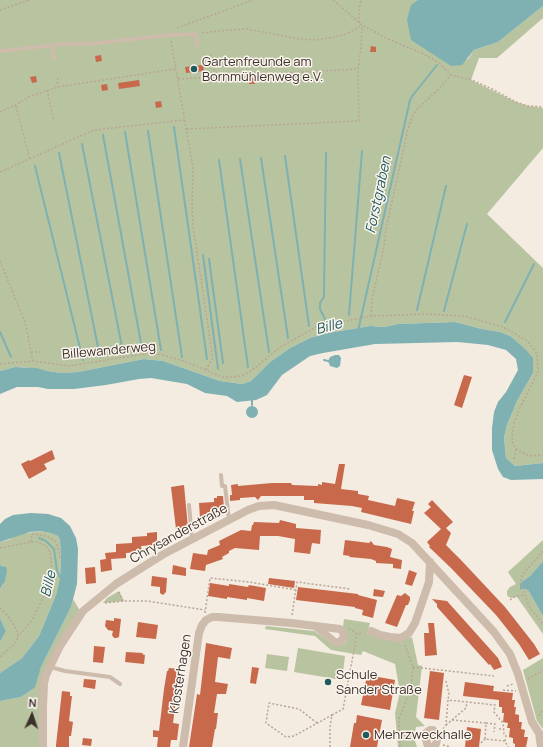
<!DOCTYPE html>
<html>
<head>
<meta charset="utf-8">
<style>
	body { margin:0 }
	#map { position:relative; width:543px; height:747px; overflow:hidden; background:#f4ebe1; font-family:Manrope,sans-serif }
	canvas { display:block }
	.north { position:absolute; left:12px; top:695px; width:40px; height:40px; -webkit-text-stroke:3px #fbf5ee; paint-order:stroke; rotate:3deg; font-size:11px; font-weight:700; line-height:16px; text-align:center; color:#3b302b }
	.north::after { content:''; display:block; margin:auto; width:14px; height:18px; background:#3b302b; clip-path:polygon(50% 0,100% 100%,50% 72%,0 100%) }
</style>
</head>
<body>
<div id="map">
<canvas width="543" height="747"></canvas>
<div class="north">N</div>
</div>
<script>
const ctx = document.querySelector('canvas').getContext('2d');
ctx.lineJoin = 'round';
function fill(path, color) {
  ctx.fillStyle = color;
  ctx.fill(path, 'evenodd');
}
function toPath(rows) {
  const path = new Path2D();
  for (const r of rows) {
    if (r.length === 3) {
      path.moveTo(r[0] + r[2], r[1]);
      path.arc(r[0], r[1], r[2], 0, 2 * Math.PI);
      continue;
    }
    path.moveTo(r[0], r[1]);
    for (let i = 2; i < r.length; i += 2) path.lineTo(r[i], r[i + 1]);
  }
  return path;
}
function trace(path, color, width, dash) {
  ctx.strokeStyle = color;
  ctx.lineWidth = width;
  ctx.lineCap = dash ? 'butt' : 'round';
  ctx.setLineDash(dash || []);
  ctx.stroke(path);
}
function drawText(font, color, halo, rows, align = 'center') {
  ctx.font = font + ' Manrope,sans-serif';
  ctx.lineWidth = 3;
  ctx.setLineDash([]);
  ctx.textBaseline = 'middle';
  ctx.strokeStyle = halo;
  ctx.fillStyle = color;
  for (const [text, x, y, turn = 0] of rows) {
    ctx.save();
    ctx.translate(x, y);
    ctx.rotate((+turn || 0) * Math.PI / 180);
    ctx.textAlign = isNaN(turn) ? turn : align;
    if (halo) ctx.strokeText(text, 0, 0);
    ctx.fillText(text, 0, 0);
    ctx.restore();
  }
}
const green = toPath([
	[0,0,418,0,417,1,441,59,452,66,468,59,474,50,498,42,543,6,543,18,497,58,479,58,471,80,516,102,528,106,543,108,543,148,487,214,543,268,543,463,515,466,506,458,504,438,507,425,517,401,533,373,510,336,500,332,482,329,455,322,398,324,385,327,370,326,328,333,310,338,290,348,270,362,251,381,242,384,220,381,163,361,144,359,78,372,61,373,23,367,15,367,0,371],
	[41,531,50,533,58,536,60,540,61,559,60,578,56,595,39,636,22,658,0,673,0,642,6,631,0,618,0,589,3,585,4,566,0,565,0,542,8,540,20,534],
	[543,540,543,561,530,576,520,583,520,590,523,589,528,590,543,616,543,634,517,597,510,598,507,595,507,591,510,587,516,584,508,572],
	[119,591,124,601,103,603,107,598],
	[73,599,82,614,46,675,43,747,0,747,0,701,21,697,33,689,41,667,71,607],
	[344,619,370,623,367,633,379,638,400,641,412,637,418,665,422,666,416,717,425,726,416,727,414,738,417,747,398,747,395,713,400,692,395,664,363,651,361,655,331,650,315,636,265,629,266,626,314,631,332,644,342,645,346,642,347,638,343,627],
	[298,648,345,656,342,680,294,672],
	[267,654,289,657,287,671,265,668],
	[543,658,543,729,537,721,523,670]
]);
const water = toPath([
	[418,0,543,0,543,6,498,42,474,50,462,65,451,66,411,40,407,20,411,5],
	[455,322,482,329,500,332,510,336,525,349,533,358,533,373,517,401,507,425,504,438,506,458,515,466,543,463,543,479,511,480,503,477,498,469,492,450,492,428,494,412,498,402,506,392,518,370,516,359,506,350,488,345,458,342,375,344,323,353,310,356,282,375,267,395,256,400,237,402,227,396,205,393,187,384,151,378,139,379,106,385,74,389,48,389,38,387,17,387,0,394,0,371,15,367,36,368,48,371,61,373,78,372,144,359,163,361,220,381,242,384,251,381,270,362,290,348,310,338,328,333,370,326,385,327,398,324],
	[335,355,339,355,341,358,340,366,337,368,330,366,328,361,330,357],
	[252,412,6],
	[31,513,48,514,61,518,70,526,76,538,78,549,77,584,71,607,41,667,35,687,33,689,21,697,0,701,0,673,22,658,39,636,56,595,60,578,61,559,60,540,58,536,50,533,41,531,30,532,0,542,0,524,5,519,13,515],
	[543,561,543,616,528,590,523,589,520,590,520,583,530,576],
	[0,565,6,567,7,570,5,581,0,589],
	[0,618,6,631,0,642]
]);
const stream = toPath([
	[174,127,207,359],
	[148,131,182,357],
	[125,132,161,350],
	[103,135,142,349],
	[82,144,123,352],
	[59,153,100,357],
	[326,153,324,292,324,297,320,303,320,309,326,321],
	[285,156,309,326],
	[261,158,288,338],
	[240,159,269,352],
	[219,160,248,367],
	[35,166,83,360],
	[203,255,218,369],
	[209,259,223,363],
	[417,310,446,186],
	[444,311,467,224],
	[349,315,362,151],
	[505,322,534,264],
	[358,331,410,100,413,95,437,65],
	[0,332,11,357],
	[324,360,328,361],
	[252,400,252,405],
	[39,538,46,541,54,549,57,571,61,579]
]);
const building = toPath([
	[371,46,376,47,376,52,370,52],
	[101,55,102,61,96,62,95,56],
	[203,65,204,71,186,73,185,67],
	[36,76,37,82,32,83,30,77],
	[249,78,254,78,255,84,249,84],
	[139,80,140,86,119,89,118,83],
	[107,84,108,90,102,91,101,85],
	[161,101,162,107,156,108,155,102],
	[464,375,472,377,462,408,454,405],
	[52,450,55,459,44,464,47,469,29,479,21,464,29,460,30,461],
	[339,464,345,464,341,489,358,491,358,494,369,496,368,500,395,506,397,498,415,502,412,511,414,511,411,524,361,512,362,508,352,506,314,503,314,500,304,500,304,496,261,496,258,500,255,497,240,498,240,500,230,501,230,495,232,495,231,485,238,484,238,486,272,483,291,483,292,485,318,486,318,484,322,485,322,482,335,484],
	[184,485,188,528,176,529,171,487],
	[217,496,223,496,224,508,210,509,210,518,200,518,199,503,214,502,214,498,217,498],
	[432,500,453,522,446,528,451,533,446,545,460,559,505,607,534,644,540,654,529,660,519,644,496,615,451,568,429,547,430,546,427,542,441,529,424,513,431,507,428,504],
	[280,520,296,524,296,528,321,530,320,544,312,543,310,554,294,552,295,539,278,536,260,536,259,550,235,548,229,551,229,553,222,557,223,559,206,565,205,571,190,569,193,553,207,555,208,550,220,545,219,541,241,530,251,531,252,525,253,525,254,522,279,523],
	[157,532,157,543,154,543,154,545,141,546,142,552,126,553,126,558,111,559,112,570,101,572,100,560,106,559,105,553,116,552,116,544,132,543,132,537,147,536,147,533],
	[345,540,369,543,371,541,374,545,387,547,392,549,390,557,402,560,401,569,393,568,393,564,376,563,376,561,371,559,349,557,350,556,343,555],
	[173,565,186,568,186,576,172,574],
	[95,567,96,583,86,584,85,568],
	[409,570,417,573,412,586,405,584],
	[152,576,167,578,166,592,163,595,160,593,160,587,151,586],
	[269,578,295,581,294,588,268,584],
	[210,583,229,586,229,584,248,587,249,585,266,588,264,601,247,598,247,600,227,597,227,599,208,596],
	[298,587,358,594,358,595,377,600,373,618,362,615,363,610,355,608,355,607,296,600],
	[374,589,385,591,383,597,373,596],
	[405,593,410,597,410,600,408,605,406,605,397,627,385,623,397,595,401,596],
	[432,599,447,601,498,658,502,667,494,670,490,664,489,665,437,607,437,604],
	[114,618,121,619,119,637,116,638,114,638,112,635,113,631,108,630,105,626,106,620,114,621],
	[138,622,158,625,156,639,136,637],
	[428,623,434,623,437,655,425,656,424,633,429,633],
	[206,643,232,648,230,659,218,657,215,682,228,684,226,694,217,694,214,713,218,713,216,729,215,729,212,747,189,747,197,694,200,695],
	[94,646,105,647,103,663,93,662],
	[126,652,143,653,142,654,145,655,144,664,125,662],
	[252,667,259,668,256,684,250,683],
	[169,668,180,669,173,723,179,724,177,740,171,740,170,747,157,747,158,737,153,737,153,730,159,731,164,689,167,671,168,671],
	[430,671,444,673,439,720,424,718],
	[367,675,395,680,390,710,361,705],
	[84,679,96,680,95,689,83,687],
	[465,682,494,686,493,691,513,693,512,700,515,700,514,707,516,707,515,714,519,715,519,722,522,722,521,729,525,730,524,737,528,737,526,747,515,747,515,744,513,743,513,738,509,737,510,728,507,728,508,723,503,722,504,713,502,713,502,707,499,707,499,700,463,696],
	[62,691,70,692,70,696,72,696,69,721,73,722,71,736,69,736,69,747,56,747,56,745],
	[357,715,382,720,377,747,350,747,354,723,356,723],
	[467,727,481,729,479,747,465,747],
	[83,738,92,739,91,746,82,745]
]);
const path = toPath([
	[333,0,362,25,386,38,424,54,439,63,451,75,472,80,492,89,516,102,528,106,543,107],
	[0,10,29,0],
	[359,23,359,9,361,0],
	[177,28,253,0],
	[202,33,228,30,247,29,300,39,316,40,334,37,347,34,362,25],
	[171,41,193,168,192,207,193,226,212,353,212,359,206,370],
	[210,54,213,58,215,76],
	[58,78,57,81,58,87],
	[178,79,357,69],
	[47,90,54,122],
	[16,106,30,160],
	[0,112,16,105,28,97,58,87,175,69],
	[187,129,359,121,358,69,361,47,362,25],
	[0,172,94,130,184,120],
	[0,261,25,322,33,361],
	[371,316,372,299,384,247,386,229,408,129,413,115,417,109,437,91,451,75],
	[31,352,40,352],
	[0,364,33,361,69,366,150,353,163,355,187,362,222,377,231,377,241,376,251,371,279,348,316,327,371,316,427,314,464,316,503,327,526,340,533,348,537,354,538,372,519,410,514,423,512,436,513,445,519,451,530,456,543,455],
	[514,459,516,449],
	[31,542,32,534,46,536,54,540,58,547,60,558],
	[0,548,31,542,37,542,46,546,50,552,52,570,49,586,32,620,18,637],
	[543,551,523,574,521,579,525,595,530,608,543,624],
	[119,592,123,601],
	[510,600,516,596,525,595],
	[105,603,123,601,147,601,205,610],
	[0,608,8,616,17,630,18,637,16,642,0,657],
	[205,613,210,578,249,582,296,590],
	[292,615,297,582,350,589],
	[349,628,357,634,363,633],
	[413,667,494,676],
	[528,679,543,670],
	[446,681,449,694,448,700],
	[507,686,513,684],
	[503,690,516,691],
	[539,716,543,709],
	[452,720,486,723,485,739,505,741],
	[317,723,299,709,269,703,266,723,286,737,294,736,332,715],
	[486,723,495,724,494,732],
	[446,725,466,708,467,702],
	[443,729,446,725,448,700,495,705,494,712,503,723,504,734,506,735,505,741,508,747],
	[499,729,504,729],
	[481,743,485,739],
	[443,745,451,747],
	[330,747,330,727,332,715,343,709,357,634],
	[400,747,399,719,411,688,413,667,405,645]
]);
const lane = toPath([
	[52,46,54,58],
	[0,51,65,44,88,44,170,35,196,34,197,45],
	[221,475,222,486,225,486,229,520],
	[189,505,192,538],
	[50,667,65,671,110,677,120,684]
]);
const street = toPath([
	[371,631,380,635,390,637,401,638,409,633,415,623,429,582,430,562],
	[539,733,541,747],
	[43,747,43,708,44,683,46,675,60,646,83,611,116,584,162,555,248,510,259,506,274,505,368,525,398,534,412,543,494,632,510,654,518,674,532,722,539,733,543,736],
	[183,747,199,633,202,625,206,620,212,617,218,617,291,623,340,629,343,632,344,637,341,641,336,643,315,626],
	[428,747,425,735,426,733,430,730,433,730,438,735,436,744,433,747]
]);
const markers = [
	[194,69,4,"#1f5a5e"],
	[328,682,4,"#1f5a5e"],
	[366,735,4,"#1f5a5e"]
];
const poiNames = [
	["Gartenfreunde am",202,62],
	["Bornmühlenweg e.V.",202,77],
	["Schule",336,675],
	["Sander Straße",336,690],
	["Mehrzweckhalle",374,735]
];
const streetNames = [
	["Billewanderweg",109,351,-5],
	["Chrysanderstraße",179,534,-29],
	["Klosterhagen",181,674,-81]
];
const waterNames = [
	["Forstgraben",379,195,-78],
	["Bille",329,327,-15],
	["Bille",49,584,-77]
];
fill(green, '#b8c4a0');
fill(water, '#7fb0b2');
trace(stream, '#7fb0b2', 2);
fill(building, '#c8694b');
trace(path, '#b9a596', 1.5, [2, 2]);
trace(lane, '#cdbbac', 4);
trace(street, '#cdbbac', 8);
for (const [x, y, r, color] of markers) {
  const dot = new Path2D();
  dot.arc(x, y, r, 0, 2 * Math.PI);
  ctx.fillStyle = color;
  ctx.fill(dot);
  trace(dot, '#fbf5ee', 1.5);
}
drawText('13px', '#3b302b', '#fbf5ee', poiNames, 'left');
drawText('13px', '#3b302b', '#fbf5ee', streetNames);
drawText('italic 14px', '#1f5a5e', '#fbf5ee', waterNames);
</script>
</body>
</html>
